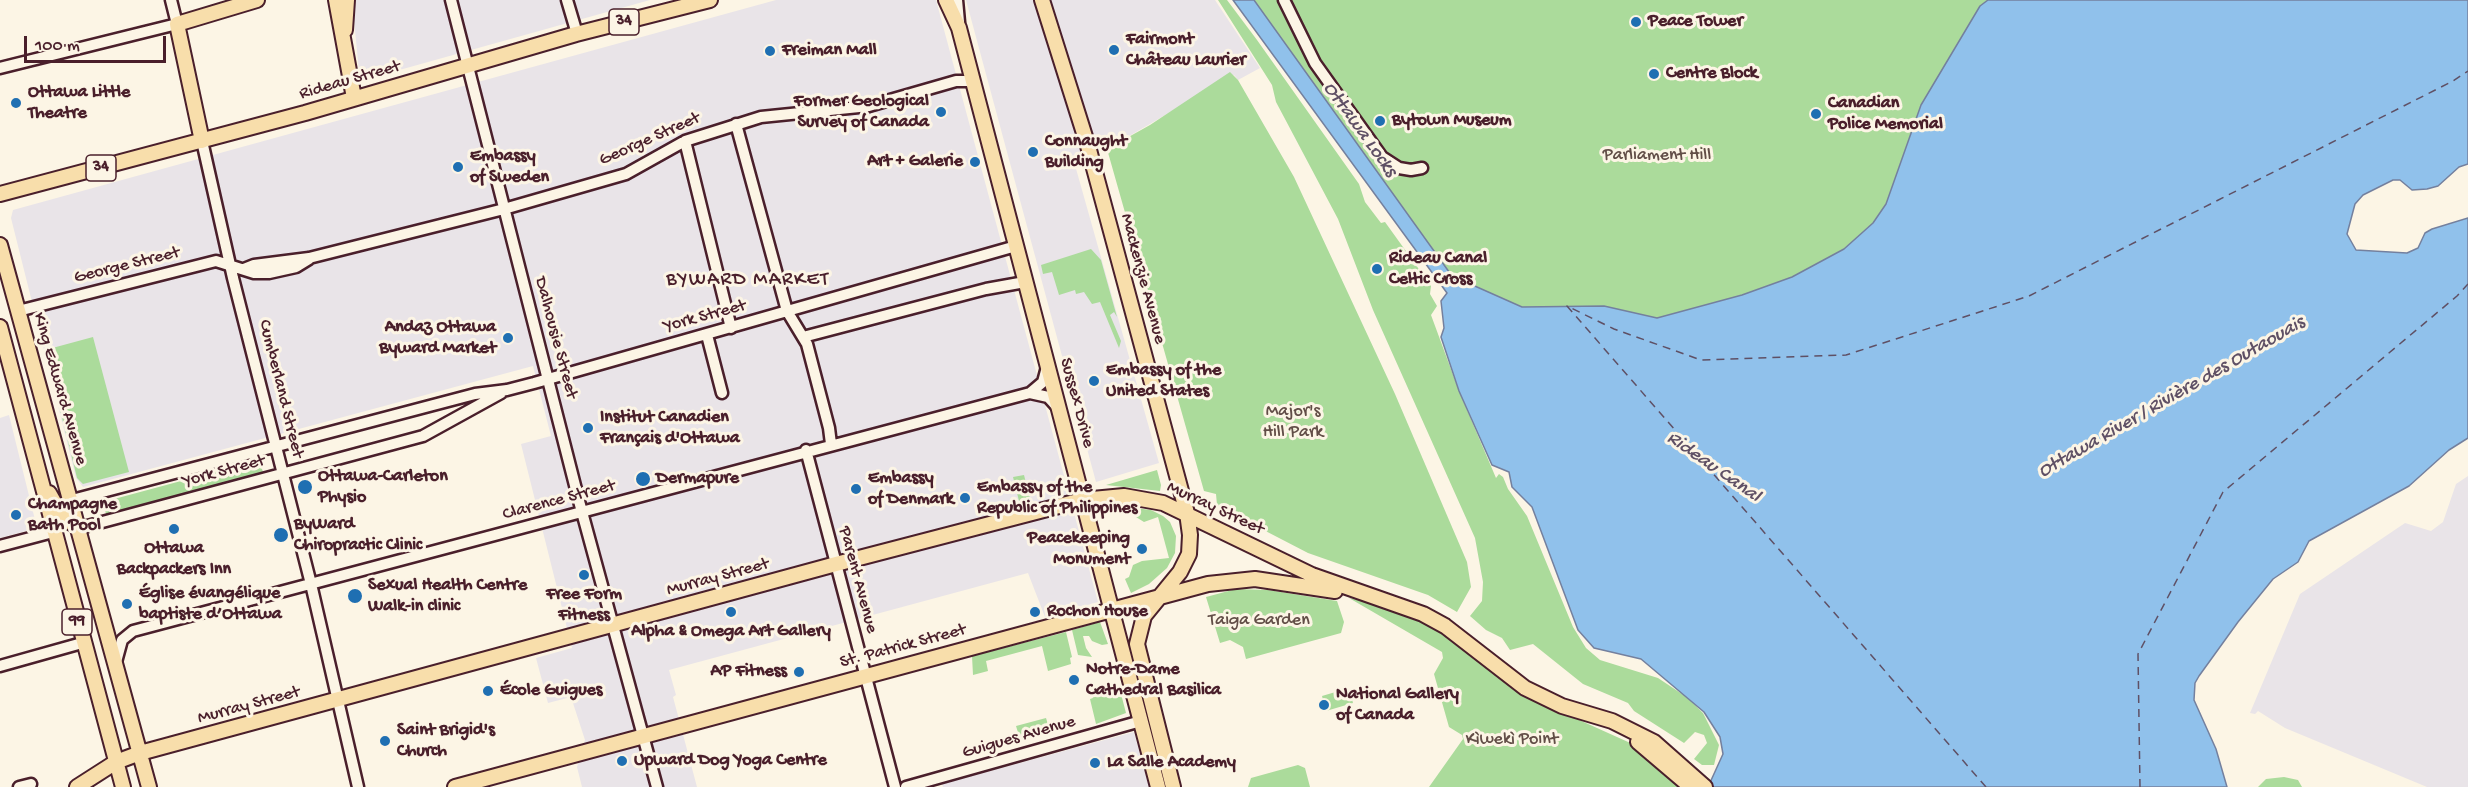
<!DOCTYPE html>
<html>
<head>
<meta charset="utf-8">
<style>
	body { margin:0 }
	#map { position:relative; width:2468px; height:787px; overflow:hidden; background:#fcf5e5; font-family:"Gochi Hand",sans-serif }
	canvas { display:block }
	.scale { position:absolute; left:24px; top:36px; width:142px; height:27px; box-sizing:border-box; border:3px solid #4a1f2b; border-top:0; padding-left:8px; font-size:18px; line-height:21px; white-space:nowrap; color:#4a1f2b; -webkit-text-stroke:4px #fcf5e5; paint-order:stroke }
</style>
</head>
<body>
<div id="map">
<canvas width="2468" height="787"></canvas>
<div class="scale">100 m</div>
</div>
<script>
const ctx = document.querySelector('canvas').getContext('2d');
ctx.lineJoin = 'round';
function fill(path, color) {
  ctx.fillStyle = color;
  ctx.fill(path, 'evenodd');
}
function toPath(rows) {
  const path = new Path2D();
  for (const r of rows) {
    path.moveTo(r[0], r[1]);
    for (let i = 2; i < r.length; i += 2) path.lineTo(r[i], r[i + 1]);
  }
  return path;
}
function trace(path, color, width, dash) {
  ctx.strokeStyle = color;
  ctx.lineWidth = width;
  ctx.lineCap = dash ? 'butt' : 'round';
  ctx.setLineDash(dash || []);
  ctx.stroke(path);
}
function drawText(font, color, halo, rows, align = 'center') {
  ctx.font = font + ' "Gochi Hand",sans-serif';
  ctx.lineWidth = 6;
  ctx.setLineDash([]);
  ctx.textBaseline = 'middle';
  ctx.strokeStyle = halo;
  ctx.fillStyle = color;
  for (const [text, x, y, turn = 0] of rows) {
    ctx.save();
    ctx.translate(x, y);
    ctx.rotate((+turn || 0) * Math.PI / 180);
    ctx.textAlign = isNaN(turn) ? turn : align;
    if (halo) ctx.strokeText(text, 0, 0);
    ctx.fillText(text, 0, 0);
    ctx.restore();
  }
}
const built = toPath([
	[352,0,650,0,360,81],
	[776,0,936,0,1098,602,1045,617,1028,573,669,670,676,695,673,697,697,787,582,787,577,767,585,740,571,697,548,703,536,658,572,648,521,444,551,436,533,366,83,487,76,478,11,218,13,210],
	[966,0,1215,0,1260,68,1238,80,1234,75,1107,149,1073,158,1159,463,1096,482],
	[9,415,37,528,0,538,0,418],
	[2468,476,2468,787,2427,787,2285,728,2258,711,2255,714,2250,713,2300,594,2405,523,2431,531,2443,522,2456,484],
	[1134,732,1149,787,943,787,942,784]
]);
const green = toPath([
	[1218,0,1227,0,1257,40,1359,184,1365,202,1381,223,1385,222,1431,286,1430,294,1437,306,1431,315,1459,391,1496,478,1499,474,1503,477,1508,489,1527,516,1573,627,1586,648,1600,660,1658,678,1688,698,1703,713,1719,745,1714,765,1702,765,1694,759,1707,743,1704,735,1695,732,1684,743,1634,711,1628,703,1583,684,1533,644,1510,650,1502,638,1486,630,1470,616,1482,601,1483,582,1475,538,1373,310,1338,219,1276,102,1272,85],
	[1253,0,1988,0,1980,6,1921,105,1886,204,1873,223,1844,249,1792,277,1742,295,1657,318,1604,306,1522,307,1468,283,1462,285,1457,283],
	[1230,72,1238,80,1294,177,1395,394,1467,562,1471,587,1457,612,1428,595,1308,553,1225,510,1217,505,1216,494,1204,491,1107,149,1150,125],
	[1091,249,1101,260,1117,317,1114,312,1110,315,1121,341,1119,348,1100,302,1092,304,1084,292,1076,294,1075,290,1059,295,1052,272,1043,274,1041,265],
	[93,337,129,472,83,484,77,478,45,350],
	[259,460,263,472,106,514,103,502],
	[1157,470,1161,485,1160,491,1106,485],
	[1024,475,1030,499,1019,501,1013,477],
	[1118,506,1151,510,1163,516,1170,522,1176,536,1175,553,1167,568,1149,584,1131,593,1125,579,1129,577,1133,565,1142,561,1169,558,1158,517,1144,522],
	[1236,589,1268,590,1337,601,1344,622,1341,633,1246,659,1243,647,1230,640,1220,643,1206,597],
	[1349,598,1388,606,1421,619,1444,633,1512,687,1537,701,1637,746,1687,787,1429,787,1463,739,1462,735,1449,727,1434,674,1443,658,1442,652],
	[1100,622,1108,644,1102,645,1092,641,1089,636,1083,636,1086,648,1092,657,1078,655,1072,630],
	[1066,632,1072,657,1070,658,1071,664,1048,671,1042,646,986,661,988,671,973,675,972,656],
	[1113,687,1120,690,1126,713,1096,724,1090,699,1093,698,1091,692],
	[1349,688,1353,703,1326,711,1322,696],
	[1046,718,1050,731,1020,739,1016,726],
	[1298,765,1305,768,1310,787,1248,787,1251,778],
	[2284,777,2298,780,2302,787,2258,787,2266,779]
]);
const water = toPath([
	[1233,0,1254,0,1457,283,1462,285,1468,283,1522,307,1604,306,1657,318,1742,295,1792,277,1844,249,1873,223,1886,204,1921,105,1980,6,1988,0,2468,0,2468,164,2459,167,2438,186,2427,189,2412,190,2400,180,2393,180,2363,195,2355,204,2347,234,2356,250,2407,253,2418,248,2425,233,2432,229,2468,218,2468,438,2449,450,2409,486,2309,541,2298,562,2273,579,2238,622,2199,676,2195,683,2194,700,2216,749,2227,787,1708,787,1723,754,1720,737,1704,712,1641,659,1594,648,1578,630,1532,507,1512,487,1509,472,1492,465,1459,391,1441,337,1444,328,1441,301,1447,293,1233,0]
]);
const ferry = toPath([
	[1986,787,1567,306,1614,329,1701,360,1846,355,2029,296,2453,81,2468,71],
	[2140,787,2138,654,2223,492,2457,296,2468,284]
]);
const minor = toPath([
	[451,0,579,501,657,787],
	[567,0,575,27],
	[957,0,959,22],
	[1284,0,1315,63,1382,157,1399,168,1411,170,1422,168],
	[0,68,177,24,171,0],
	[736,124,787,311,807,344,829,428,831,444],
	[202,141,233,278,311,584,358,787],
	[685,141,731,328],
	[244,269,254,265,309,258,504,209,626,174,685,141,761,117,869,106,956,81,973,81],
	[18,311,216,261,254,273,269,273,296,267,309,259],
	[707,335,722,393],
	[803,337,986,289,1025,282],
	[1030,393,1048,397,1058,408],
	[806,450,895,787],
	[72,500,475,394,507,390,534,383,1016,246],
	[80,528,423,436,501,393],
	[0,546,53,532],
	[116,662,122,640,133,631,1030,393,1043,382,1047,367],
	[0,666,82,643],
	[19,787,31,784],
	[906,787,1141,721]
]);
const major = toPath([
	[336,0,354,98],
	[946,0,959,28,1158,787],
	[1042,0,1088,146,1187,513,1190,535,1189,554,1180,572,1144,616,1137,644,1173,787],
	[345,30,347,0],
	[202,141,177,24,257,0],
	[0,194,305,113,576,34,710,0],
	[0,245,149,787],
	[0,327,123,787],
	[49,493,63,518,80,528],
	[1638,742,1691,787],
	[77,787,116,762,140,753,836,564,1082,500,1124,496,1163,503,1312,575,1423,614,1445,626,1525,688,1562,706,1612,721,1654,742,1705,787],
	[455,787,1208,584,1255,579,1335,591]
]);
const markers = [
	[1636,22,6,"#1f6fb2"],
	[1114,50,6,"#1f6fb2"],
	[770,51,6,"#1f6fb2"],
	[1654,74,6,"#1f6fb2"],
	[16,103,6,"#1f6fb2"],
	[941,112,6,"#1f6fb2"],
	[1816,114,6,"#1f6fb2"],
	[1380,121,6,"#1f6fb2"],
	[1033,152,6,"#1f6fb2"],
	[975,162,6,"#1f6fb2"],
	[458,167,6,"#1f6fb2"],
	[1377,269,6,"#1f6fb2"],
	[508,338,6,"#1f6fb2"],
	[1094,381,6,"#1f6fb2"],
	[588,428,6,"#1f6fb2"],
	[643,479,8,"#1f6fb2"],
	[305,487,8,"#1f6fb2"],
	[856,489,6,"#1f6fb2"],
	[965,498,6,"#1f6fb2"],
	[16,515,6,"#1f6fb2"],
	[174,529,6,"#1f6fb2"],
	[281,535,8,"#1f6fb2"],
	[1142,549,6,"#1f6fb2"],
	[584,575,6,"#1f6fb2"],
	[355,596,8,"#1f6fb2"],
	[127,604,6,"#1f6fb2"],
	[731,612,6,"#1f6fb2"],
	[1035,612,6,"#1f6fb2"],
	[799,672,6,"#1f6fb2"],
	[1074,680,6,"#1f6fb2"],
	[488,691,6,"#1f6fb2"],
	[1324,705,6,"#1f6fb2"],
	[385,741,6,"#1f6fb2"],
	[622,761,6,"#1f6fb2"],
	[1095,763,6,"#1f6fb2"]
];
const shields = [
	[624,22,30],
	[101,168,30],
	[77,622,30]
];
const shieldNames = [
	["34",624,22],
	["34",101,168],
	["99",77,622]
];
const poiNames = [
	["Peace Tower",1648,22],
	["Fairmont",1126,40],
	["Château Laurier",1126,61],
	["Freiman Mall",782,51],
	["Centre Block",1666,74],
	["Ottawa Little",28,93],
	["Theatre",28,114],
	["Former Geological",929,102,"right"],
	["Survey of Canada",929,123,"right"],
	["Canadian",1828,104],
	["Police Memorial",1828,125],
	["Bytown Museum",1392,121],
	["Connaught",1045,142],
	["Building",1045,163],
	["Embassy",470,157],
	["of Sweden",470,178],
	["Art + Galerie",963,162,"right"],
	["Rideau Canal",1389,259],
	["Celtic Cross",1389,280],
	["Andaz Ottawa",496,328,"right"],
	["Byward Market",496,349,"right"],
	["Embassy of the",1106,371],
	["United States",1106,392],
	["Institut Canadien",600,418],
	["Français d'Ottawa",600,439],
	["Ottawa-Carleton",318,477],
	["Physio",318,498],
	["Dermapure",656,479],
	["Embassy",868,479],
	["of Denmark",868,500],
	["Embassy of the",977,488],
	["Republic of Philippines",977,509],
	["Champagne",28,505],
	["Bath Pool",28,526],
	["ByWard",294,525],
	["Chiropractic Clinic",294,546],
	["Peacekeeping",1130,539,"right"],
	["Monument",1130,560,"right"],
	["Ottawa",174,549,"center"],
	["Backpackers Inn",174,570,"center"],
	["Sexual Health Centre",368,586],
	["Walk-in clinic",368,607],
	["Église évangélique",139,594],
	["baptiste d’Ottawa",139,615],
	["Free Form",584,595,"center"],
	["Fitness",584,616,"center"],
	["Rochon House",1047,612],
	["Alpha & Omega Art Gallery",731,632,"center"],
	["Notre-Dame",1086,670],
	["Cathedral Basilica",1086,691],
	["AP Fitness",787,672,"right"],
	["École Guigues",500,691],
	["National Gallery",1336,695],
	["of Canada",1336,716],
	["Saint Brigid's",397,731],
	["Church",397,752],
	["Upward Dog Yoga Centre",634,761],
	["La Salle Academy",1107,763]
];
const streetNames = [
	["Rideau Street",350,81,-16],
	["George Street",650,140,-24],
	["George Street",127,266,-14],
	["Mackenzie Avenue",1142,279,75],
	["York Street",705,317,-15],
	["Dalhousie Street",555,338,75],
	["King Edward Avenue",59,389,74],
	["Cumberland Street",280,389,76],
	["Sussex Drive",1076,403,75],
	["York Street",224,472,-15],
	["Clarence Street",559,501,-15],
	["Murray Street",1215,509,25],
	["Murray Street",718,578,-15],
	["Parent Avenue",857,580,75],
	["St. Patrick Street",903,647,-15],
	["Murray Street",249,706,-15],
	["Guigues Avenue",1019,738,-16]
];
const parkNames = [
	["Parliament Hill",1657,156],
	["Major's",1293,412],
	["Hill Park",1293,433],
	["Taiga Garden",1259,621],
	["Kìwekì Point",1512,740]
];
const waterNames = [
	["Ottawa Locks",1359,130,54],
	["Ottawa River / Rivière des Outaouais",2172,398,-30],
	["Rideau Canal",1713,468,35]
];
const neighbourhoodNames = [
	["BYWARD MARKET",748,281]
];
fill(built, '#e9e4e8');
fill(green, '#abdb9b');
fill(water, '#90c1eb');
trace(water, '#74809e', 1.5);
trace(ferry, '#5f5065', 1.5, [8, 6]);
trace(minor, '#4a1f2b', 15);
trace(major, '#4a1f2b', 18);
trace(minor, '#fcf5e5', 10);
trace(major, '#f8deab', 14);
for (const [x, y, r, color] of markers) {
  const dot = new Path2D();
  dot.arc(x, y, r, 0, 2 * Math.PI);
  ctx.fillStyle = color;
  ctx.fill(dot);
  trace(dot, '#fcf5e5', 2);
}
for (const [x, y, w] of shields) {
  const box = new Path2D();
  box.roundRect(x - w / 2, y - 13, w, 26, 4.5);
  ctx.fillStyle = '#fcf5e5';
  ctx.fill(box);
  trace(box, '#4a1f2b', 1.5);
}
drawText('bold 16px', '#4a1f2b', null, shieldNames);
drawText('bold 18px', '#4a1f2b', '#fcf5e5', poiNames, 'left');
drawText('18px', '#4a1f2b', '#fcf5e5', streetNames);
drawText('18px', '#624e47', '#fcf5e5', parkNames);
drawText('italic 20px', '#5f5065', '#fcf5e5', waterNames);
ctx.letterSpacing = '1.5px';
drawText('20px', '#4a1f2b', '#fcf5e5', neighbourhoodNames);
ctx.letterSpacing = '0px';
</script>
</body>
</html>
